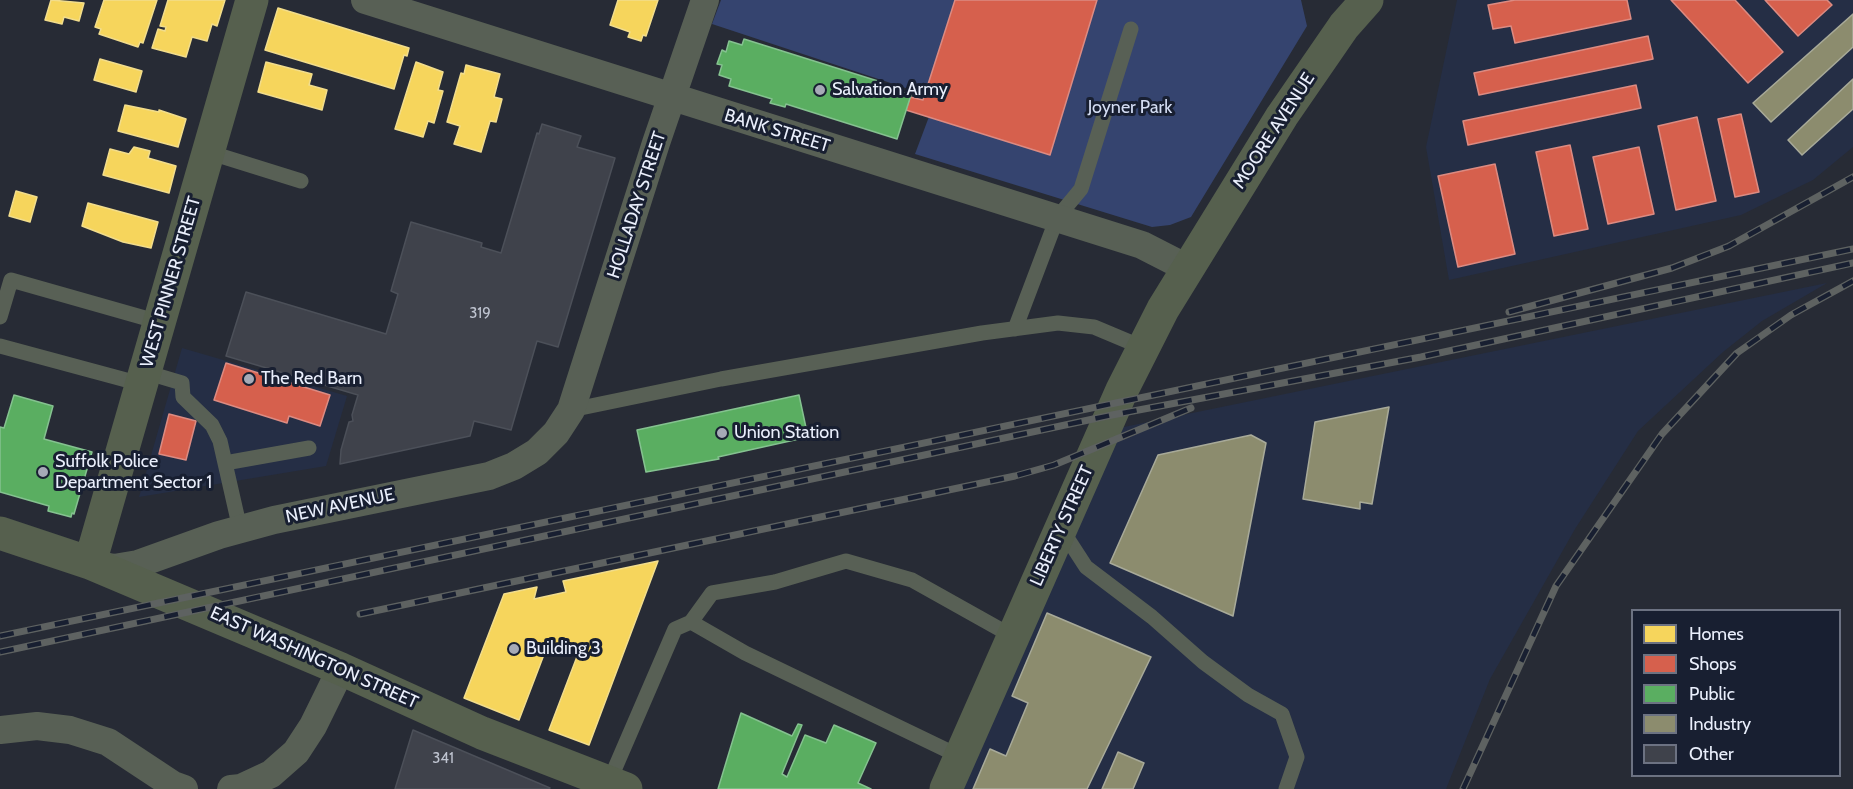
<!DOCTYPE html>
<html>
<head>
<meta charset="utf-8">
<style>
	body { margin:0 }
	#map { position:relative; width:1853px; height:789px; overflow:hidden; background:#272b35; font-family:Cabin,sans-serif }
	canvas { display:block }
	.legend { position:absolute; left:1631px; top:609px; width:210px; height:168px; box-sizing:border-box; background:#181f31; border:2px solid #6c7282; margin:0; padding:8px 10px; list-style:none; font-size:18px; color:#eaeffc }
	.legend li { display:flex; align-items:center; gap:12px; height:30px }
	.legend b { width:30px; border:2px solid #6c7282 }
</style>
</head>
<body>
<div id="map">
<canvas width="1853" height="789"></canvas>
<ul class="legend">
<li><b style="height:16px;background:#f6d55c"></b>Homes</li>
<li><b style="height:16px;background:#d6604d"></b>Shops</li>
<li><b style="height:16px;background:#5aae61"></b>Public</li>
<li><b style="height:16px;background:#8c8c6e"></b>Industry</li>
<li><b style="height:16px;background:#3f424b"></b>Other</li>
</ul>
</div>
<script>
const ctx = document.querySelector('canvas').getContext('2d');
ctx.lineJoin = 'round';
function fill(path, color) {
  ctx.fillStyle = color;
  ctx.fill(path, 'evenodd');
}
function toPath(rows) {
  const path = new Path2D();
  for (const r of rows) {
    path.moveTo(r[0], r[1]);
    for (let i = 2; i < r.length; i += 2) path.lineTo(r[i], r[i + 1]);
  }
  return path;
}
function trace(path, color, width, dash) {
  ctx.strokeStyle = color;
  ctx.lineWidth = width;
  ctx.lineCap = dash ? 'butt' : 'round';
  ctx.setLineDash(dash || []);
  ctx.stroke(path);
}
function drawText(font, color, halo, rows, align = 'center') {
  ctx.font = font + ' Cabin,sans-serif';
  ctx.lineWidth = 6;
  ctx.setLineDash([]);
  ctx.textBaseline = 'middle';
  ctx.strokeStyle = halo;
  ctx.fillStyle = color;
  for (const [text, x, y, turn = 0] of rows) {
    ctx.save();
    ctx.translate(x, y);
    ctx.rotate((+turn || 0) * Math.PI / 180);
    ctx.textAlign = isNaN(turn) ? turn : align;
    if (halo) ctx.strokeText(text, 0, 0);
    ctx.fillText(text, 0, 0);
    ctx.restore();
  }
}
const built = toPath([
	[1457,0,1853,0,1853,147,1813,180,1741,215,1449,280,1426,147],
	[1827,283,1762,321,1723,352,1638,431,1575,529,1490,679,1446,789,961,789,1119,428],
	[182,348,347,396,326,466,139,497]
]);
const green = toPath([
	[721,0,1301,0,1307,26,1191,217,1170,225,1152,227,915,154,936,98,712,24]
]);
const homes = toPath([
	[51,0,84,3,79,21,64,17,62,24,45,20,51,0],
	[104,0,157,0,143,43,140,42,138,47,99,34,101,29,95,27,104,0],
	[168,0,225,0,217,26,212,24,207,41,192,37,186,57,152,48,158,29,165,31,166,27,160,26,168,0],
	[618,0,658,0,646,36,643,35,641,41,628,37,630,32,610,25,618,0],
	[278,8,409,48,407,56,404,55,394,89,265,50,278,8],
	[100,59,142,71,136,92,94,80,100,59],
	[266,62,312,74,309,85,327,90,322,110,258,92,266,62],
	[416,62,443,72,438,90,443,91,434,123,428,121,423,137,395,129,416,62],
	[466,65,500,74,494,97,502,99,496,122,490,121,481,152,454,144,460,126,447,122,461,73,464,74,466,65],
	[125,105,159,112,159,110,186,119,178,147,118,131,125,105],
	[134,147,150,151,148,158,176,166,169,193,103,175,110,149,129,154,134,147],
	[16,191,37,197,30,222,9,216,16,191],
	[88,203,158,222,151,248,123,242,82,226,88,203],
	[658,561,589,745,549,730,578,654,548,644,519,720,464,698,504,594,537,587,534,599,566,592,563,581,658,561]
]);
const shops = toPath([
	[955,0,1097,0,1050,155,906,110,910,97,923,100,955,0],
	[1515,0,1627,0,1631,19,1515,43,1511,26,1493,29,1488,5,1515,0],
	[1671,0,1735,0,1783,52,1748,83,1671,0],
	[1765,0,1827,0,1832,5,1798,36,1765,0],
	[1648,36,1653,59,1479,95,1474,73,1648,36],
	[1636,85,1641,108,1468,145,1463,121,1636,85],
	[1741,114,1759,192,1735,197,1718,119,1741,114],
	[1697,117,1716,201,1676,210,1658,126,1697,117],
	[1570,145,1588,229,1554,236,1536,152,1570,145],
	[1639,147,1654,214,1608,224,1593,157,1639,147],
	[1495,164,1515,254,1458,267,1438,176,1495,164],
	[226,363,330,395,320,426,289,416,287,423,214,400,226,363],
	[169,414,196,421,186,460,159,454,169,414]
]);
const public = toPath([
	[744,39,881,82,880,85,911,95,897,139,786,104,785,107,770,103,772,99,729,86,731,79,719,75,722,65,717,64,722,50,726,52,729,41,742,45,744,39],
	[14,395,53,406,44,439,92,452,74,514,72,513,71,517,48,511,49,506,0,492,0,427,4,428,14,395],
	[799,395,808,437,718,457,719,459,646,472,637,430,799,395],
	[741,713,792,736,798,724,802,725,782,774,787,777,805,735,826,743,834,725,876,743,858,783,871,789,718,789,741,713]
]);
const industry = toPath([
	[1853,14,1853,47,1771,122,1753,103,1853,14],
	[1853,79,1853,109,1802,155,1788,140,1853,79],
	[1389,407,1372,504,1360,502,1360,509,1303,499,1315,422,1389,407],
	[1251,435,1266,443,1233,616,1110,563,1158,455,1251,435],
	[1047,613,1151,657,1087,789,973,789,990,749,1006,756,1028,703,1012,696,1047,613],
	[1118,752,1144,763,1133,789,1102,789,1118,752]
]);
const building = toPath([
	[542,124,581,136,577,147,615,158,558,347,537,341,511,430,474,421,470,436,340,464,341,450,349,422,353,421,352,415,358,395,226,356,246,292,386,334,398,294,391,291,411,222,482,243,481,247,501,253,537,133,539,134,542,124],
	[413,730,550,788,549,789,395,789,413,730]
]);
const lane = toPath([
	[208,152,301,181],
	[0,317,11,280,159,322],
	[1015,329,1057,218,1081,189,1131,29],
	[0,346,141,384],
	[145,372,182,383,183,397,212,425,220,441,240,529],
	[571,410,721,379,982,333,1058,323,1094,327,1144,348],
	[225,463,309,448],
	[1062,530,1086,567,1152,617,1203,662,1248,695,1282,714,1297,757,1286,789],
	[691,622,745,653,961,757],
	[609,782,675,629,691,622,712,593,775,582,846,561,912,580,1012,636]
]);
const street = toPath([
	[365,0,1142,245,1187,268],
	[98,565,114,568,138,564,219,535,274,520,489,476,514,466,537,452,556,433,571,410,656,143,705,0],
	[0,730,37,726,70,730,108,742,173,785,184,789],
	[231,789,241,788,271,774,296,752,313,726,341,669]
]);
const secondary = toPath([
	[0,533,90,563,341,669,482,733,626,789],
	[90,563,252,0],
	[946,789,1122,390,1163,309,1282,116,1344,26,1367,0]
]);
const rail = toPath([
	[1509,312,1672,268,1729,246,1853,177],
	[360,614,1015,476,1054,465,1191,408],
	[0,636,1853,249],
	[0,652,1112,415,1421,357,1853,263],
	[1463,789,1556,586,1662,434,1737,353,1791,315,1853,281]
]);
const markers = [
	[820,90,6,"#a6aab6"],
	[249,379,6,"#a6aab6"],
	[722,433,6,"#a6aab6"],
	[43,472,6,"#a6aab6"],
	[514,649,6,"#a6aab6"]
];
const numberNames = [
	["319",480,314],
	["341",443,759]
];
const poiNames = [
	["Salvation Army",832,90],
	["The Red Barn",261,379],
	["Union Station",734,433],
	["Suffolk Police",55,462],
	["Department Sector 1",55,483],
	["Building 3",526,649]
];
const parkNames = [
	["Joyner Park",1130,108]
];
const streetNames = [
	["BANK STREET",777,131,17],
	["MOORE AVENUE",1274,131,-57],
	["HOLLADAY STREET",637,205,-72],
	["WEST PINNER STREET",171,282,-74],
	["NEW AVENUE",340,506,-12],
	["LIBERTY STREET",1062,526,-66],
	["EAST WASHINGTON STREET",314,658,24]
];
fill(built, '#252e45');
fill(green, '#35446f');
fill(homes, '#f6d55c');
trace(homes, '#f2dd8c', 1.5);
fill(shops, '#d6604d');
trace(shops, '#dc8b82', 1.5);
fill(public, '#5aae61');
trace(public, '#85c290', 1.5);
fill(industry, '#8c8c6e');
trace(industry, '#a8aa99', 1.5);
fill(building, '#3f424b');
trace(building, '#4c5059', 1.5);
trace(lane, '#586055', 15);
trace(street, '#586055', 28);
trace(secondary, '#56604e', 33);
trace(rail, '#5e6261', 7);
trace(rail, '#181f31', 4.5, [14]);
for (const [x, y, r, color] of markers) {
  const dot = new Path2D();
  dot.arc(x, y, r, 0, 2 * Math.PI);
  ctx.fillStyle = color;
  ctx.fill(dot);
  trace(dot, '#181f31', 2);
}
drawText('15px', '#bfc4d0', null, numberNames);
drawText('18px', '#eaeffc', '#181f31', poiNames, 'left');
drawText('18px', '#d4ddf3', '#181f31', parkNames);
drawText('18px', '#eaeffc', '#181f31', streetNames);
</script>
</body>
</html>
